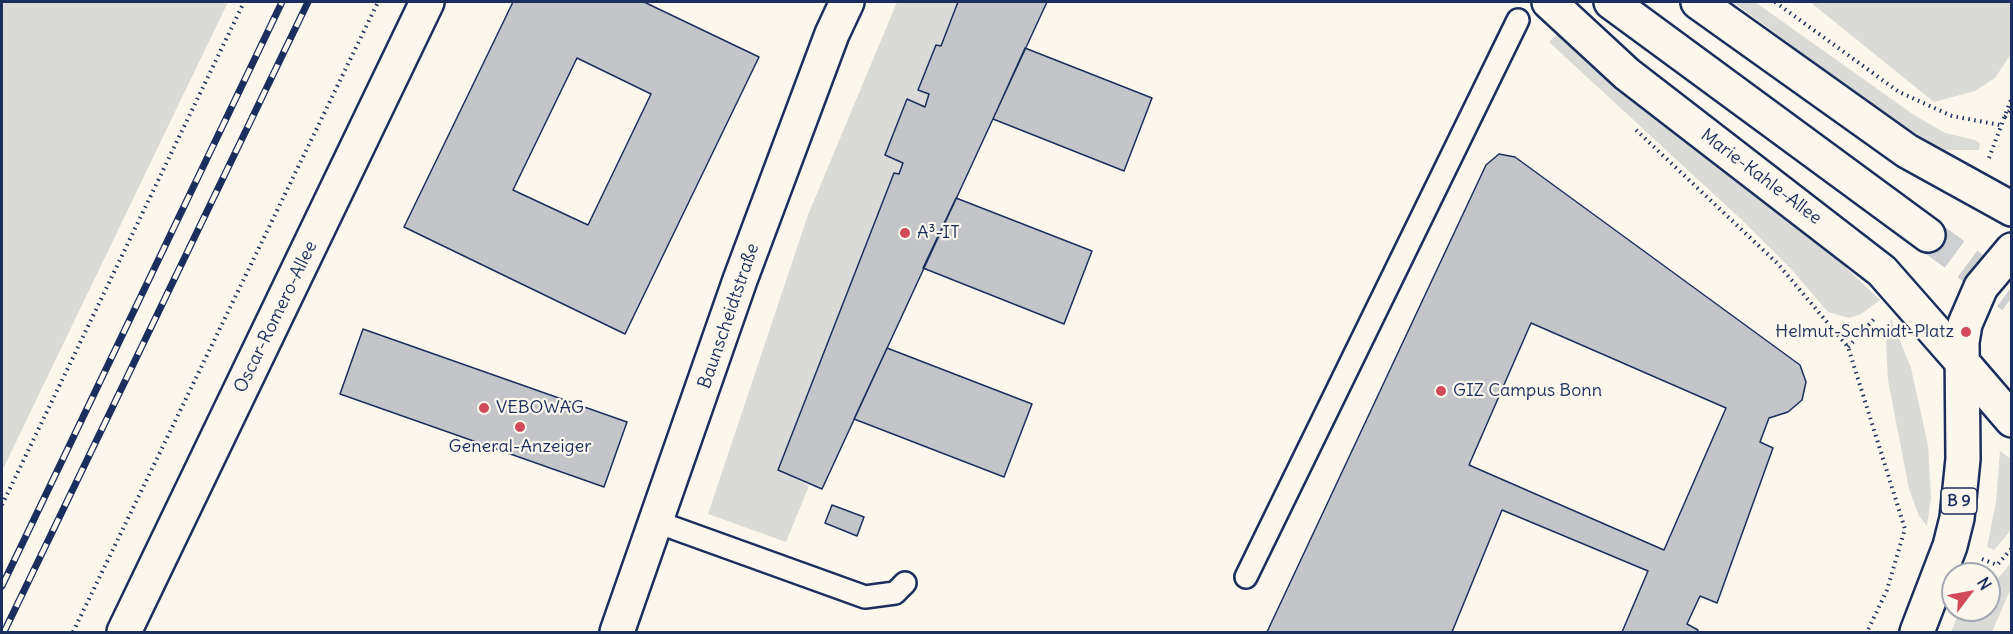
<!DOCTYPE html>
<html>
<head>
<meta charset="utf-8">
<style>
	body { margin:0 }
	#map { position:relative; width:2013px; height:634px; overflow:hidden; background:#fbf7ec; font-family:Delius,sans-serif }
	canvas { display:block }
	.frame { position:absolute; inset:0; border:3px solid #1b2f5e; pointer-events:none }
	.north { position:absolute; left:1941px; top:562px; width:60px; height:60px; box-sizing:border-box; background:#fbf7ec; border:2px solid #a1a7b3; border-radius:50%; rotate:58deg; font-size:16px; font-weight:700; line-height:24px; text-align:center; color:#1b2f5e }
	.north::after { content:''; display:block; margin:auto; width:21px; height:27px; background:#d1495b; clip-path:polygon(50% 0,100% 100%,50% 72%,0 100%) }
</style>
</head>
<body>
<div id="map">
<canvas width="2013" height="634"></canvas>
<div class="frame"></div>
<div class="north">N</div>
</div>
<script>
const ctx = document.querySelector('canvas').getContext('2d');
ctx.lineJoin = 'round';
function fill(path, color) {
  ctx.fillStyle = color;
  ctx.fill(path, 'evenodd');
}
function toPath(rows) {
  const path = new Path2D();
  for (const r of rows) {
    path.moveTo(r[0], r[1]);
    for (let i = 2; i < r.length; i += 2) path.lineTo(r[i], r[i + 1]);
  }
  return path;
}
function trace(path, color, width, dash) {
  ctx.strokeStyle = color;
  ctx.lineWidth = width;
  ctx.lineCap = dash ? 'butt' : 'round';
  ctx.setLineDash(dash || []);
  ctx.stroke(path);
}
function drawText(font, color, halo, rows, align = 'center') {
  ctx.font = font + ' Delius,sans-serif';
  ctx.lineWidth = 4.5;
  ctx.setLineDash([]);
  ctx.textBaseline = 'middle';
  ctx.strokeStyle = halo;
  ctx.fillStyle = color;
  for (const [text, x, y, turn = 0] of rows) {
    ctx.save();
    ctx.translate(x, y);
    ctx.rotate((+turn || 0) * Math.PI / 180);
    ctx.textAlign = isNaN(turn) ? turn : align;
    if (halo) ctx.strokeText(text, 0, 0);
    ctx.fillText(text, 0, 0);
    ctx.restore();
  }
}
const green = toPath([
	[2,2,228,2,2,471],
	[897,2,958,2,941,46,936,45,919,90,929,94,925,107,907,100,885,154,903,163,899,174,894,173,778,469,809,486,786,542,708,514,808,215],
	[1733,2,1755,2,1914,115,1945,133,1975,140,1980,144,1979,150,1945,150,1931,143,1888,116],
	[1810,2,2011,2,2011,54,1995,78,1975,91,1934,102],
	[1559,32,1839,261,1880,300,1861,314,1849,318,1828,312,1791,269,1744,222,1549,42],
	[1891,318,1911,368,1928,445,1931,498,1927,526,1919,516,1909,489,1888,380,1886,343],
	[2000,451,2011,459,2011,530,1994,550,1987,547,1996,502],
	[2011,563,2011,588,1992,632,1951,632,1960,610,1989,610,1989,574,1998,578]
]);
const building = toPath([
	[513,2,644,2,759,57,625,334,404,227,513,2],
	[577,58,651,94,588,225,513,190,577,58],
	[958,2,1047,2,822,489,778,470,894,173,899,174,903,163,885,155,907,99,925,107,929,94,918,90,936,45,941,46,958,2],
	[1025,48,1152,98,1124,171,993,119,1025,48],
	[1499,154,1515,157,1800,365,1806,382,1802,400,1788,412,1769,418,1760,442,1773,448,1717,603,1700,596,1687,624,1698,630,1697,632,1622,632,1648,571,1502,510,1452,632,1267,632,1486,165,1499,154],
	[1531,323,1726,408,1664,550,1469,465,1531,323],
	[956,198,1092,251,1064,324,923,268,956,198],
	[363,329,627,422,604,487,340,394,363,329],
	[887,348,1032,404,1004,477,854,419,887,348],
	[832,505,864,517,857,536,825,523,832,505]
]);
const secondaryTunnel = toPath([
	[1928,235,2012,297]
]);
const path = toPath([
	[1775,2,1899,92,1952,116,2000,125],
	[2005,117,2012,108],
	[1636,130,1778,264,1848,347,1905,529,1887,590,1867,632],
	[1989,158,2012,97],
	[1848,347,1876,317],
	[2,505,244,2],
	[1982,559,1997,565,2012,548],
	[73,632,378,2]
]);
const lane = toPath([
	[657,522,865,597,895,593,905,583],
	[1246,577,1518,20]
]);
const street = toPath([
	[617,632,740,280,832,34,847,2]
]);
const secondary = toPath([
	[1549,2,1627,74,1882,271,1962,362],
	[1611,2,1928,235],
	[1698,2,1907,151,2012,209],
	[124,632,427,2]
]);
const primary = toPath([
	[1962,362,2012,420],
	[1917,632,1950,546,1957,518,1963,459,1962,342,1965,324,1981,287,2012,250]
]);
const rail = toPath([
	[2,586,282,2],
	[4,632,308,2]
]);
const markers = [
	[905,233,6,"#d1495b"],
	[1966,332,6,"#d1495b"],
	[1441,391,6,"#d1495b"],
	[484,408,6,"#d1495b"],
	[520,427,6,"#d1495b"]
];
const shields = [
	[1959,501,36]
];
const shieldNames = [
	["B 9",1959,501]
];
const streetNames = [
	["Marie-Kahle-Allee",1761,177,37],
	["Baunscheidtstraße",729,316,-71],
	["Oscar-Romero-Allee",276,317,-64]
];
const poiNames = [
	["A³-IT",917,233],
	["Helmut-Schmidt-Platz",1954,332,"right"],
	["GIZ Campus Bonn",1453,391],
	["VEBOWAG",496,408],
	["General-Anzeiger",520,447,"center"]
];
fill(green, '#dadad7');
fill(building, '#c3c5c9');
trace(building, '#1b2f5e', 1.5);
trace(secondaryTunnel, '#cecfd0', 33, [33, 16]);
trace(lane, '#1b2f5e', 26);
trace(street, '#1b2f5e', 38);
trace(secondary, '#1b2f5e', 38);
trace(primary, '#1b2f5e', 38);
trace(path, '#1b2f5e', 4, [1.5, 4.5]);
trace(lane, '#fbf7ec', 21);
trace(street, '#fbf7ec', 33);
trace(secondary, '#fbf7ec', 33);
trace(primary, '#fbf7ec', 33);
trace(rail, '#1b2f5e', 7);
trace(rail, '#fbf7ec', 4.5, [14]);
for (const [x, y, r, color] of markers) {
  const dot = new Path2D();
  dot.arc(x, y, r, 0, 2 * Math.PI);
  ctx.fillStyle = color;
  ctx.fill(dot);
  trace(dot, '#fbf7ec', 2);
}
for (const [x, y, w] of shields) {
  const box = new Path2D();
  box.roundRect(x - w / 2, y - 13, w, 26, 4.5);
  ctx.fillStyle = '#fbf7ec';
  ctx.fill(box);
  trace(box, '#1b2f5e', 1.5);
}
drawText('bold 16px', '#1b2f5e', null, shieldNames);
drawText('18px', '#1b2f5e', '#fbf7ec', streetNames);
drawText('18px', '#1b2f5e', '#fbf7ec', poiNames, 'left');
</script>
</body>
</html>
